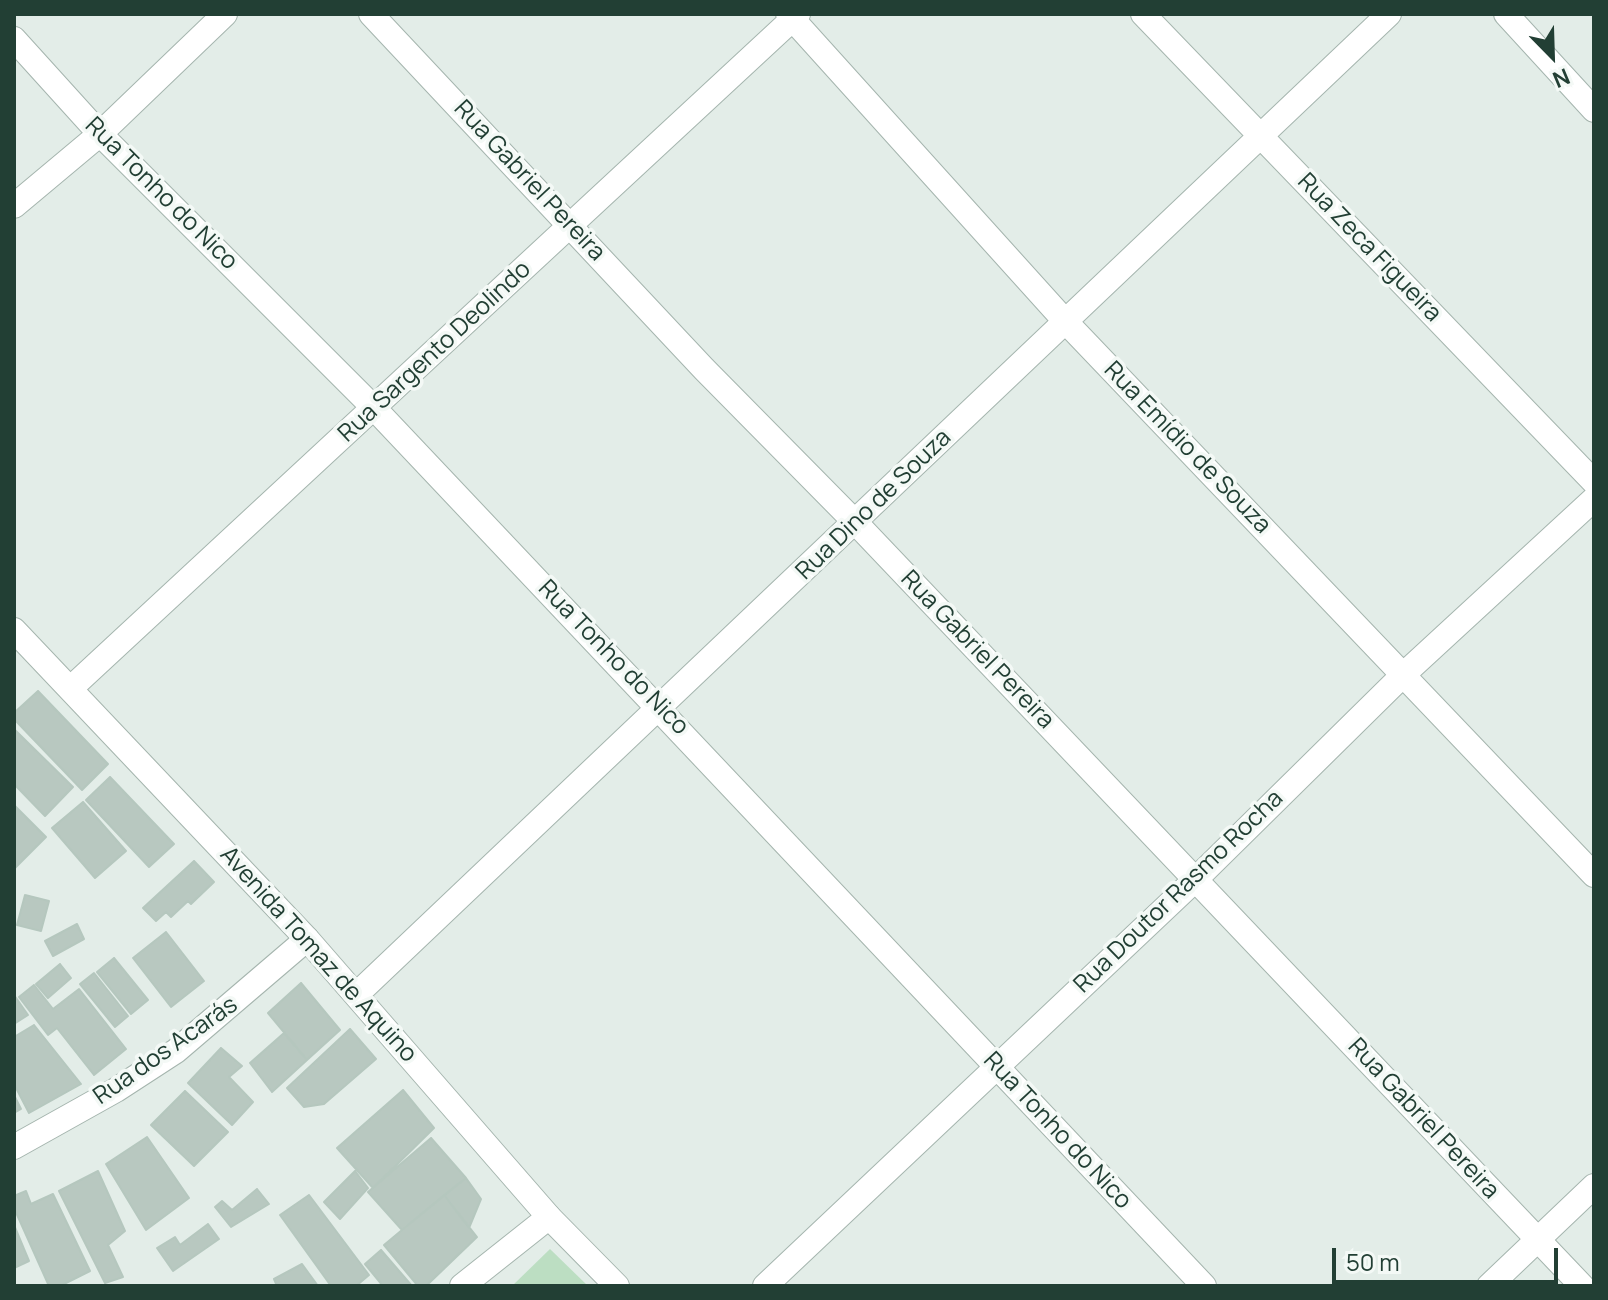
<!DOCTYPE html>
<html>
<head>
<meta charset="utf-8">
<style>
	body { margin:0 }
	#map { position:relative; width:1608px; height:1300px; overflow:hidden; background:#e3ede8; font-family:Manrope,sans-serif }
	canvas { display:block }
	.frame { position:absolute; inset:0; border:16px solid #223f34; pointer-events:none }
	.north { position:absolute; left:1512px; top:16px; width:80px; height:80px; -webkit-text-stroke:6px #f4f9f6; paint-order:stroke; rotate:157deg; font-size:22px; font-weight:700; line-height:32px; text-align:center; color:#223f34 }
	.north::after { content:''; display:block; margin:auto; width:28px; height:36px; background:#223f34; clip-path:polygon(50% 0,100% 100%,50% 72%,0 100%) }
	.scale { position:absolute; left:1332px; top:1248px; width:226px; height:36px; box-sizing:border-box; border:4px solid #223f34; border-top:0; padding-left:10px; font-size:24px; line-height:28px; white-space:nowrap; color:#223f34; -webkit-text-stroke:6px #f4f9f6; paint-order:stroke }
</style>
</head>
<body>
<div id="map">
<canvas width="1608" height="1300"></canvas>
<div class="frame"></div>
<div class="north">N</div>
<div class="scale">50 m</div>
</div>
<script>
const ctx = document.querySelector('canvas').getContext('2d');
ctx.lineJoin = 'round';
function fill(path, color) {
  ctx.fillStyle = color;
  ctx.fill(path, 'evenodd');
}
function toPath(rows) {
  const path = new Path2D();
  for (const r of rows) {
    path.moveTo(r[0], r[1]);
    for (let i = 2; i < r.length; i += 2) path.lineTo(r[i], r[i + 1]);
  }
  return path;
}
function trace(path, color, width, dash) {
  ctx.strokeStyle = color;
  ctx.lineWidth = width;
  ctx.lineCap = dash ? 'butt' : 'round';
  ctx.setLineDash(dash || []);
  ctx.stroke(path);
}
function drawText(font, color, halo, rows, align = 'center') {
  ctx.font = font + ' Manrope,sans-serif';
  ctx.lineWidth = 7;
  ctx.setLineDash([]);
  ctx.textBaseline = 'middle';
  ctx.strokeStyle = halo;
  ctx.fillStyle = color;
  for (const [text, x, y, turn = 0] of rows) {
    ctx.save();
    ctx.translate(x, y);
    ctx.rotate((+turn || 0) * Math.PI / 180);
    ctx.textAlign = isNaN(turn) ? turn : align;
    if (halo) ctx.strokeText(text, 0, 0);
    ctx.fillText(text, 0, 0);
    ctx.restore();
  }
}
const green = toPath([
	[550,1249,588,1286,512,1286]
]);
const building = toPath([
	[38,691,108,764,82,790,14,719,14,713,38,691],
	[15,730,73,787,45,816,14,784,15,730],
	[110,777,174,844,149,867,86,800,110,777],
	[83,802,126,851,95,878,52,828,83,802],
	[14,805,46,837,14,869,14,805],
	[194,861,214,882,191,904,188,901,171,917,166,912,156,921,143,908,194,861],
	[25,895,49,901,41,931,17,925,25,895],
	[77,924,84,939,53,956,45,941,77,924],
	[166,932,204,981,171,1007,133,958,166,932],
	[114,958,148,1000,131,1014,97,972,114,958],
	[60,964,71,978,48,998,36,984,60,964],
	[94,973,128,1016,115,1027,80,984,94,973],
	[301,983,340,1030,307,1060,268,1013,301,983],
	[34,985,53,1009,79,989,126,1049,94,1075,57,1028,48,1035,19,997,34,985],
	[14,995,28,1015,14,1024,14,995],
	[34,1025,81,1084,29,1113,14,1084,14,1037,34,1025],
	[350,1029,376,1059,324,1104,304,1107,287,1088,350,1029],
	[284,1033,307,1060,272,1092,250,1063,284,1033],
	[221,1048,242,1066,229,1077,253,1102,232,1125,188,1083,221,1048],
	[403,1090,434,1128,373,1188,337,1148,403,1090],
	[185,1091,228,1132,194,1166,151,1125,185,1091],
	[14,1095,21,1109,14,1113,14,1095],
	[147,1137,189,1198,146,1230,106,1164,147,1137],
	[431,1138,466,1178,402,1230,368,1192,431,1138],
	[98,1171,125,1231,108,1245,123,1277,105,1283,59,1191,98,1171],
	[355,1171,368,1188,340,1219,324,1202,355,1171],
	[466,1178,481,1199,469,1228,444,1195,466,1178],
	[257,1189,269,1204,231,1227,215,1207,222,1201,232,1210,257,1189],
	[26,1191,31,1204,53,1194,90,1271,60,1286,49,1286,14,1208,14,1196,26,1191],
	[309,1195,369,1275,356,1286,331,1286,280,1215,309,1195],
	[444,1195,477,1237,426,1286,418,1286,384,1245,444,1195],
	[208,1224,219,1239,173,1271,157,1248,175,1237,180,1245,208,1224],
	[14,1225,29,1261,14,1268,14,1225],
	[381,1250,412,1286,383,1286,365,1264,381,1250],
	[302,1264,318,1286,277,1286,274,1279,302,1264]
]);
const minor = toPath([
	[788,14,1065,321,1594,875],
	[1143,14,1594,482],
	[1506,14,1594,110],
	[14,39,100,134,374,408,1204,1286],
	[14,206,100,134,225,14],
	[71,688,798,14],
	[357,994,1389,14],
	[14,1147,116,1090,176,1051,307,939],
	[462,1286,549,1217],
	[765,1286,1196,879,1404,674,1594,499],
	[1489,1286,1594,1186]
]);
const tertiary = toPath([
	[371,14,704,369,856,523,1582,1286],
	[14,630,307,939,549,1217,617,1286]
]);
const streetNames = [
	["Rua Gabriel Pereira",529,181,47],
	["Rua Tonho do Nico",161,194,45],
	["Rua Zeca Figueira",1369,248,46],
	["Rua Sargento Deolindo",435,352,-43],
	["Rua Emídio de Souza",1187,448,46],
	["Rua Dino de Souza",874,505,-44],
	["Rua Gabriel Pereira",977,650,46],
	["Rua Tonho do Nico",613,658,46],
	["Rua Doutor Rasmo Rocha",1179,892,-44],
	["Avenida Tomaz de Aquino",318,955,48],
	["Rua dos Acarás",166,1051,-35],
	["Rua Gabriel Pereira",1423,1119,47],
	["Rua Tonho do Nico",1057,1131,47]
];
fill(green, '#bcdec2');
fill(building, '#b8c8c0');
trace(building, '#b5c7be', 2);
trace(minor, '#a5b5ae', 26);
trace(tertiary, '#a5b5ae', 26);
trace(minor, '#fff', 24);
trace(tertiary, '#fff', 24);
drawText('24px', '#223f34', '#f4f9f6', streetNames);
</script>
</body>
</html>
